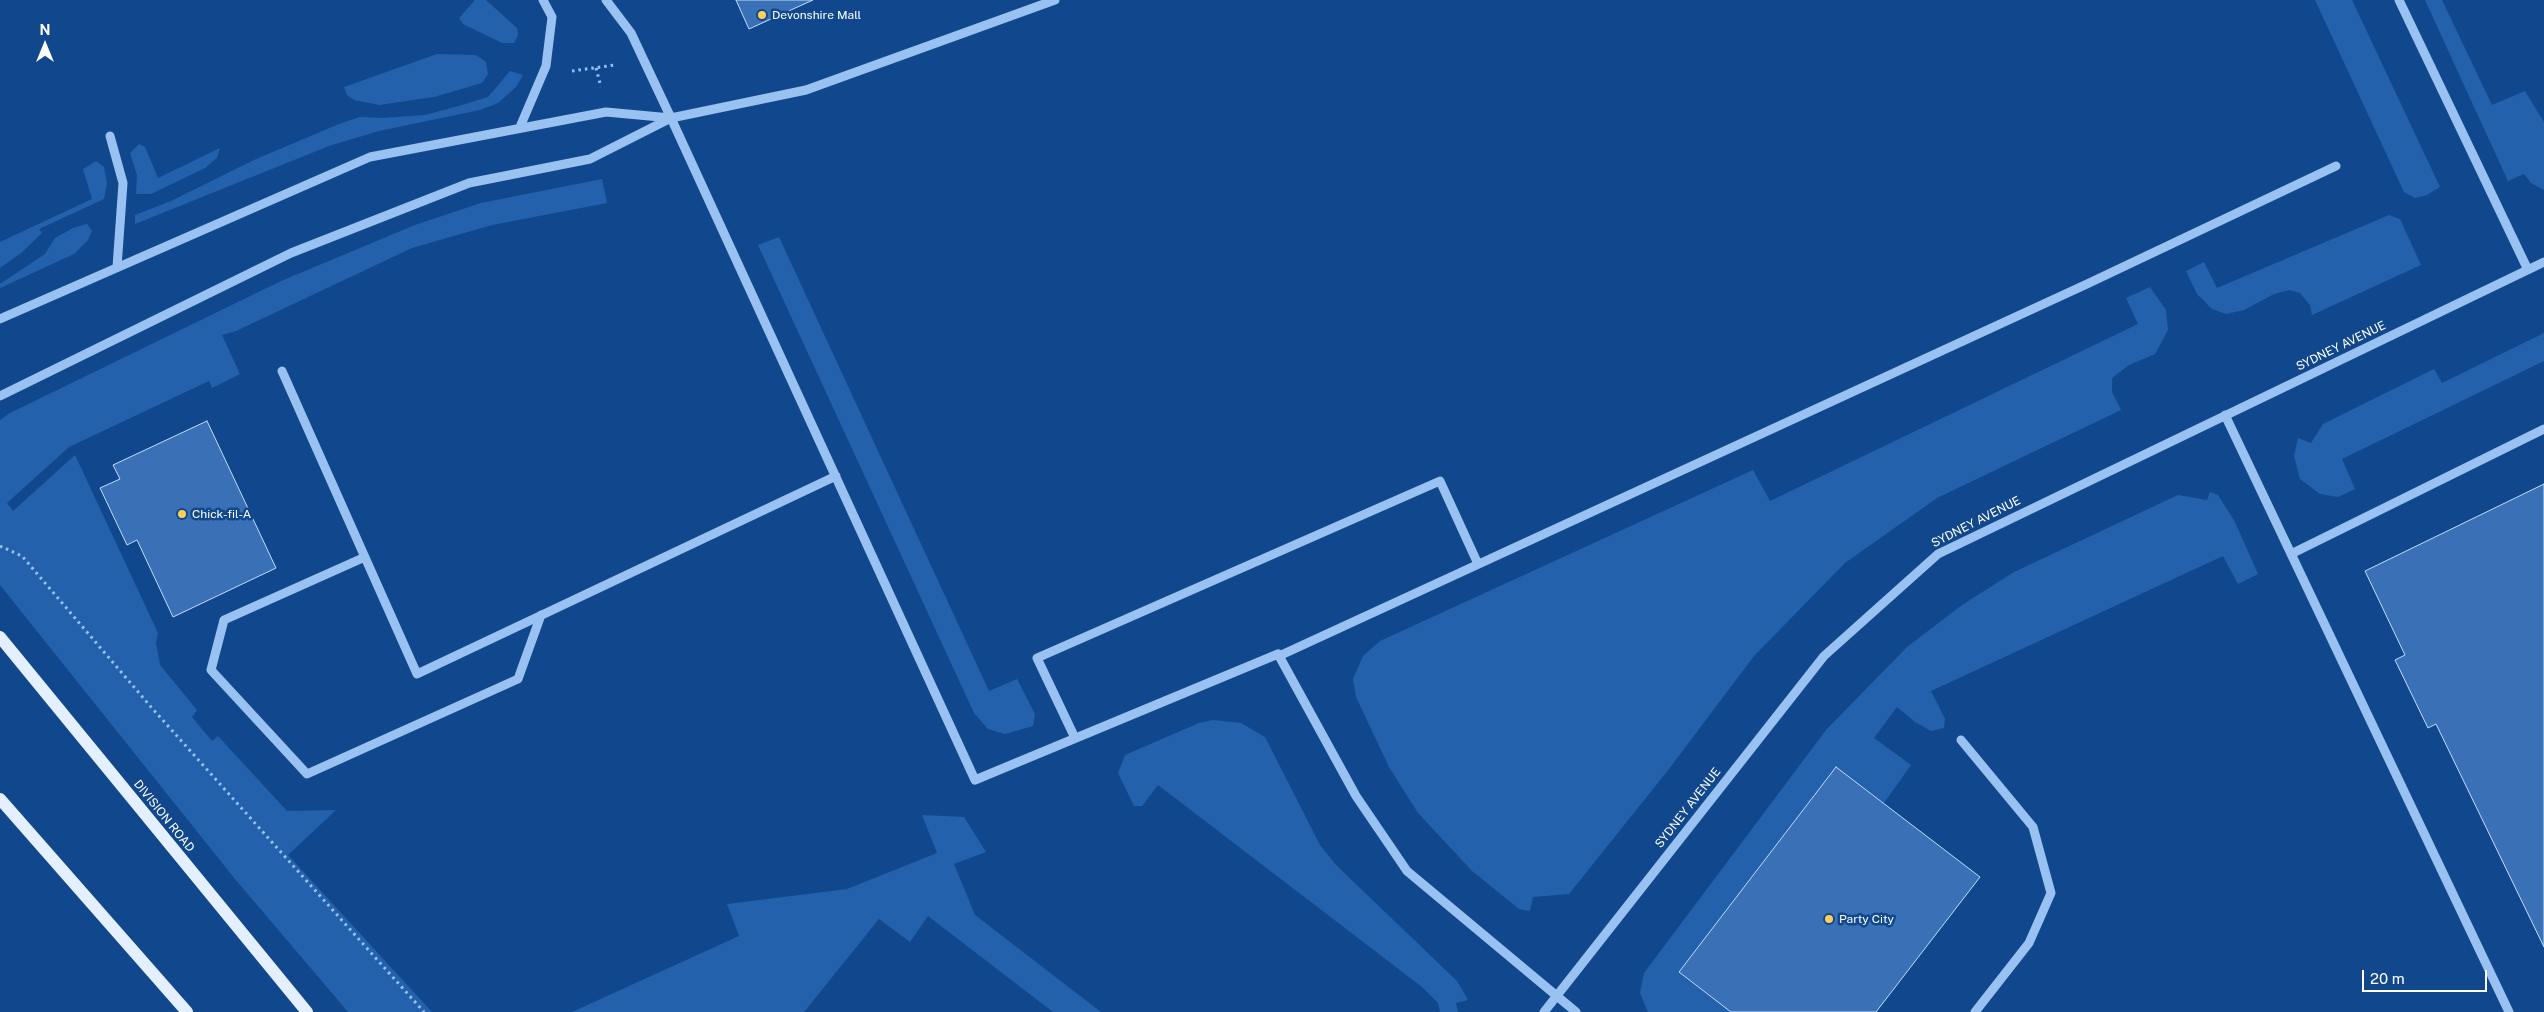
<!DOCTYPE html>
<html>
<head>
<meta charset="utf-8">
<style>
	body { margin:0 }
	#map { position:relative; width:2544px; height:1012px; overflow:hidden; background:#11488d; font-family:"Public Sans",sans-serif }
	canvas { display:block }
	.north { position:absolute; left:20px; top:20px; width:50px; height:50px; -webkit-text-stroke:4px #11488d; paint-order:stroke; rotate:0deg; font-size:14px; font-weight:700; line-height:20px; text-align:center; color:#fff }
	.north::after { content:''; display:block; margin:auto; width:18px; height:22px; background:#fff; clip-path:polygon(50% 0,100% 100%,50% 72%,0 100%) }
	.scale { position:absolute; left:2362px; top:970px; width:125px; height:22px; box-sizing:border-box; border:2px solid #fff; border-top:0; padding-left:6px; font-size:15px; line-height:18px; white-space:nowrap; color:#fff; -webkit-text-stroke:4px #11488d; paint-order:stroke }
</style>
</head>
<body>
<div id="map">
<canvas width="2544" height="1012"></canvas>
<div class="north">N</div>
<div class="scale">20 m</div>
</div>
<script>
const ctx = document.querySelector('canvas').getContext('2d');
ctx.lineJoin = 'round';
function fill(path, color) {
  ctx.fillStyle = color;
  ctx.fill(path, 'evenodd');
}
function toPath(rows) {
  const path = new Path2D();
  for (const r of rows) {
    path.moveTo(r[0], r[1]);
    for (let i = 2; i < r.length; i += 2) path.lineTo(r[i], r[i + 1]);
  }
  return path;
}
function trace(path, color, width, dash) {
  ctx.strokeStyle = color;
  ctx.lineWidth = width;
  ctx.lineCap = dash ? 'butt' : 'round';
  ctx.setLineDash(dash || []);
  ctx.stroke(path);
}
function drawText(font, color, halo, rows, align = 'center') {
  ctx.font = font + ' "Public Sans",sans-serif';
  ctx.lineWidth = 5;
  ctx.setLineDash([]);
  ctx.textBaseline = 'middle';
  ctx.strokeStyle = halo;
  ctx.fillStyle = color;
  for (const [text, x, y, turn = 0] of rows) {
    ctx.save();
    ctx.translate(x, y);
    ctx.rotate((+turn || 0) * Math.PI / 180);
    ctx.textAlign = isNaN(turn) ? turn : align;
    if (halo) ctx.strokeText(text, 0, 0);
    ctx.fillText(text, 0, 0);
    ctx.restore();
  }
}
const green = toPath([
	[475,0,486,0,517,28,518,35,514,43,502,43,463,24,459,18],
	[2315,0,2352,0,2440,187,2427,195,2415,198,2404,192],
	[2425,0,2442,0,2492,105,2525,91,2544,122,2544,190,2531,183,2524,174,2508,181],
	[437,54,476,55,486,62,488,74,482,83,434,97,379,105,354,100,347,95,344,87],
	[510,71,523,75,516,87,498,103,480,110,379,131,329,146,135,224,135,215,171,201,254,160,339,124,360,117,382,118,425,115,462,105,488,97],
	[139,144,145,147,158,178,220,148,217,158,205,168,151,194,136,194,137,175,130,153],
	[96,161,104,167,107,183,104,199,39,229,42,233,21,253,0,268,0,242,92,199,83,169],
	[602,179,607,203,492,225,412,248,236,331,222,335,240,374,212,388,209,381,69,447,7,503,13,511,75,455,158,633,156,643,160,665,197,710,192,717,212,741,218,736,287,811,336,810,288,855,432,1012,348,1012,235,879,0,585,0,420,10,413,281,281,415,225,481,203],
	[2389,215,2400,219,2421,265,2312,315,2310,305,2300,293,2289,290,2274,294,2244,310,2226,314,2212,309,2197,294,2186,271,2204,262,2217,288],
	[87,224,92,231,88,240,74,254,0,288,0,284,45,254,55,238,73,228],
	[779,237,989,691,1017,679,1035,714,1033,726,1005,734,988,729,974,713,758,245],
	[2150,287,2166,310,2168,330,2155,354,2129,365,2112,378,2112,392,2121,410,1937,498,1845,563,1754,656,1669,769,1569,894,1533,897,1530,911,1519,909,1472,871,1418,813,1389,767,1356,697,1353,679,1363,656,1380,641,1753,470,1770,501,2138,324,2126,298],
	[2544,333,2544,361,2342,459,2355,489,2338,497,2320,494,2300,479,2294,456,2298,438,2311,443,2323,424,2434,369,2442,383],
	[2210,492,2218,495,2235,522,2258,574,2238,584,2223,556,1931,691,1945,719,1944,728,1931,731,1915,722,1897,707,1874,738,1911,765,1884,803,1836,767,1679,972,1731,1012,1648,1012,1640,993,1644,973,1826,730,1907,647,1962,605,2014,572,2178,495,2207,500],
	[1213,720,1241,723,1265,737,1320,845,1336,865,1457,981,1468,1000,1456,1003,1458,1012,1440,1012,1438,1003,1422,987,1158,785,1142,806,1134,806,1118,773,1125,755,1199,723],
	[922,815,964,817,986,852,954,864,975,915,1101,1012,1053,1012,928,916,910,942,879,919,804,1012,572,1012,739,936,727,904,847,889,937,853]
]);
const building = toPath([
	[736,0,813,0,749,29,736,0],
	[207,421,276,568,173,617,137,540,127,545,100,488,120,479,113,465,207,421],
	[2544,484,2544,947,2436,724,2428,728,2395,660,2405,655,2365,571,2544,484],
	[1836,767,1980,877,1876,1012,1731,1012,1679,972,1836,767]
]);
const path = toPath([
	[596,68,601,87],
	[572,71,615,65],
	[0,546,22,556,151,707,424,1012]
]);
const minor = toPath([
	[606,0,631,33,671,118,975,780,1278,654,1356,796,1407,871,1576,1012],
	[2399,0,2528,270],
	[520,127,546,66,552,17,543,0],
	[110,136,123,183,117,267],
	[0,319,370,157,606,112,671,118],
	[282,371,417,674,836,476],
	[0,396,291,253,469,183,590,159,671,118,806,90,1055,0],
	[2225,415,2509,1012],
	[2291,554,2544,429],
	[365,557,224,620,211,670,307,774,518,679,541,615],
	[1279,656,2087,284,2336,166],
	[1075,738,1037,658,1440,481,1478,564],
	[1961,740,2033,827,2051,893,2029,943,1975,1012],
	[1544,1012,1824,656,1938,554,2544,262]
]);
const major = toPath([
	[0,637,307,1012],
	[0,799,187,1012]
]);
const markers = [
	[762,15,5,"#ffcf5a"],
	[182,514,5,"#ffcf5a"],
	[1829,919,5,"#ffcf5a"]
];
const poiNames = [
	["Devonshire Mall",772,15],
	["Chick-fil-A",192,514],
	["Party City",1839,919]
];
const streetNames = [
	["SYDNEY AVENUE",2341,346,-26],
	["SYDNEY AVENUE",1976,522,-27],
	["SYDNEY AVENUE",1688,808,-52],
	["DIVISION ROAD",164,816,51]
];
fill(green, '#2361ac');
fill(building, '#3a71b6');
trace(building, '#c0dcfd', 1);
trace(path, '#99c2f2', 3, [2.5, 4]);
trace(minor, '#99c2f2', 9);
trace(major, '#e4efff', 12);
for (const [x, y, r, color] of markers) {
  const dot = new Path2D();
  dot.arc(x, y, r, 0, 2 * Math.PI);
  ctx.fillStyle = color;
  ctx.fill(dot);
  trace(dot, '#11488d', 2);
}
drawText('12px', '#fff', '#11488d', poiNames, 'left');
drawText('12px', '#fff', '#11488d', streetNames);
</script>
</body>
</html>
